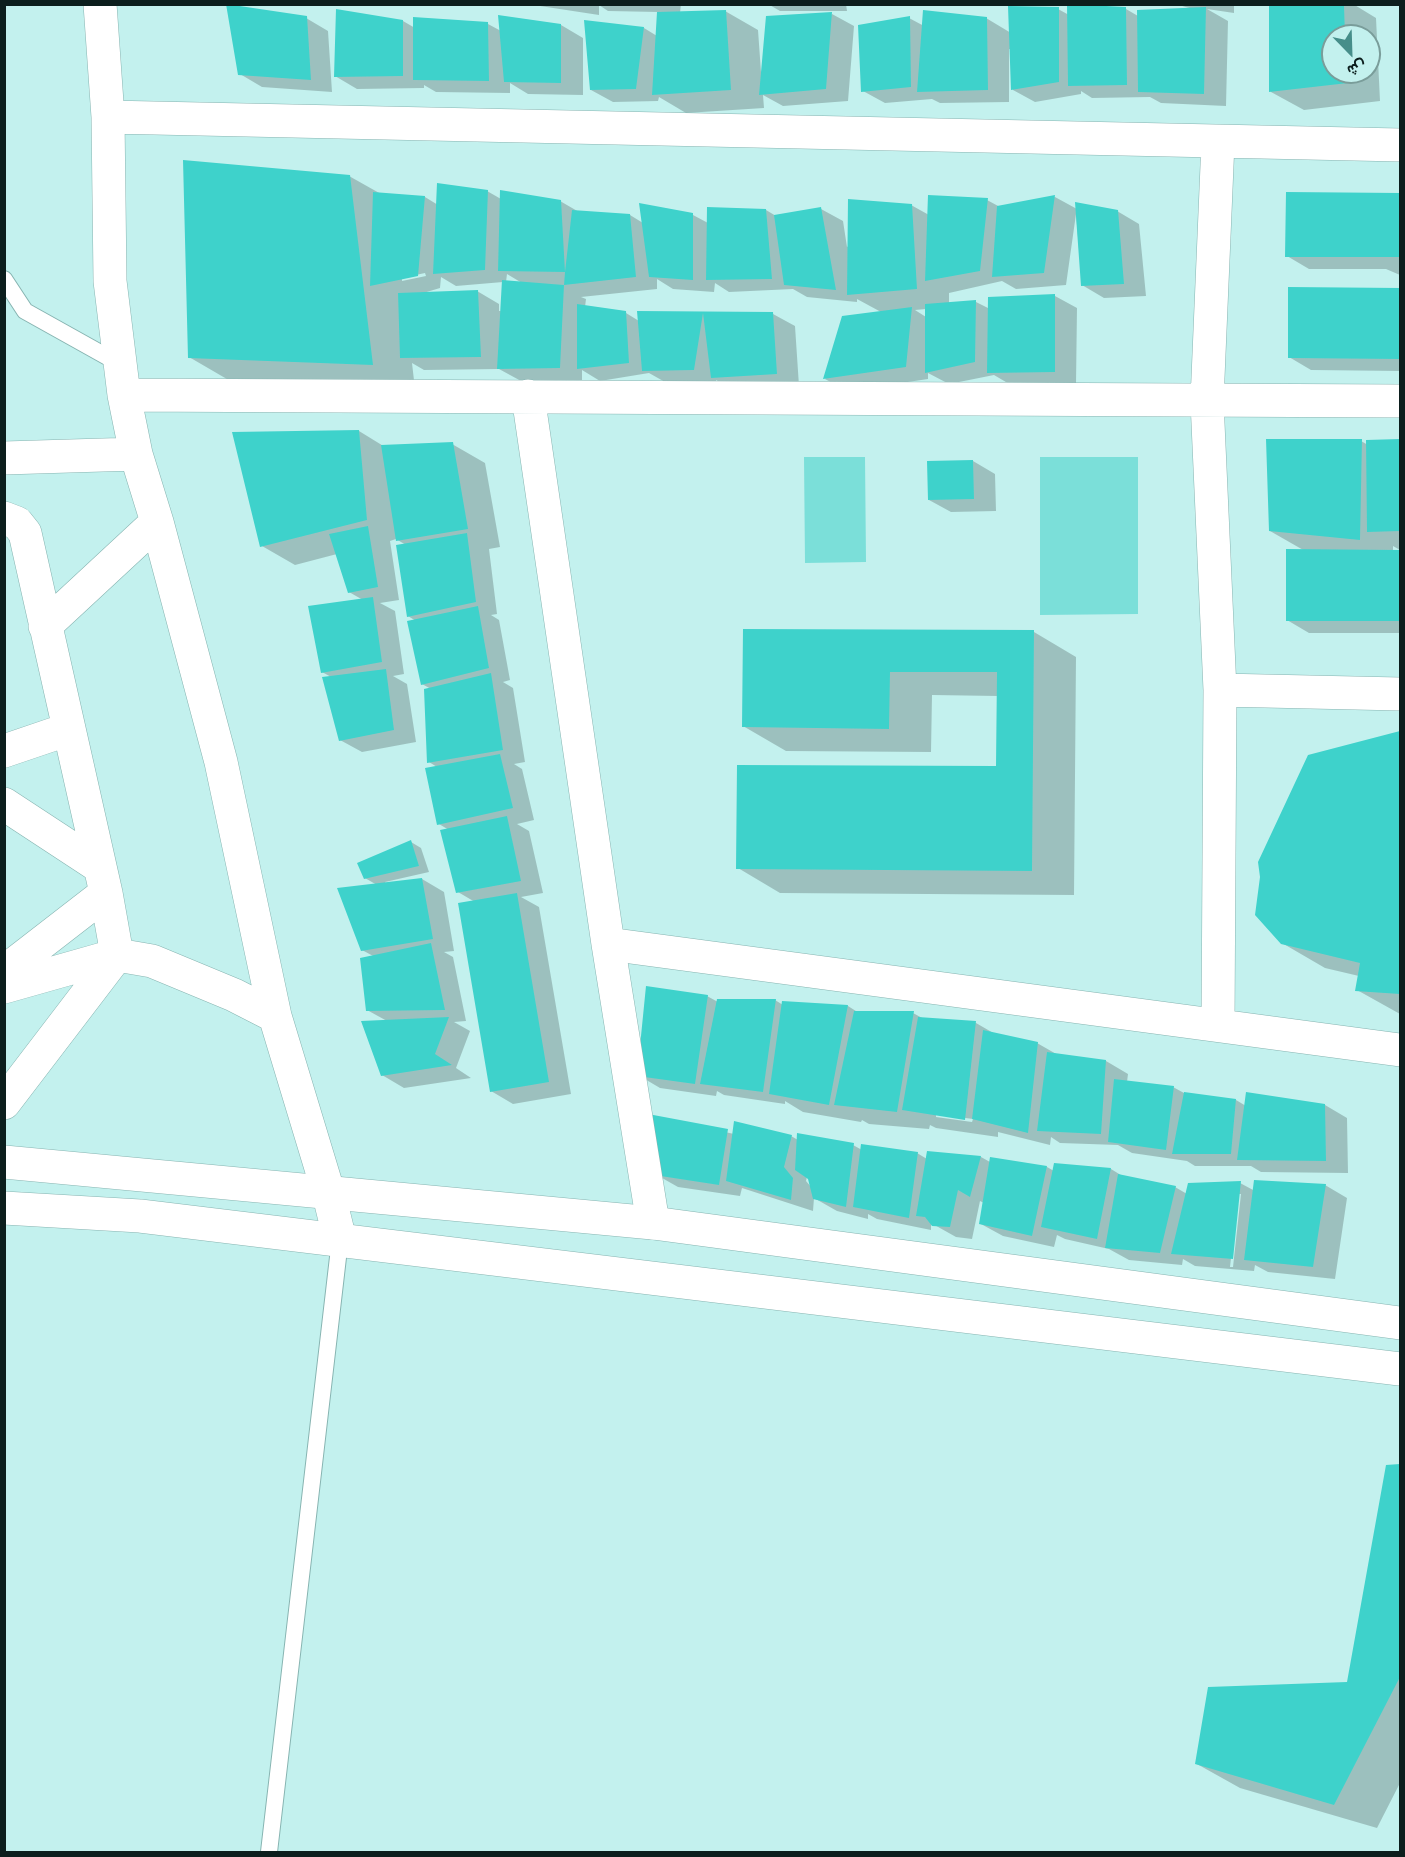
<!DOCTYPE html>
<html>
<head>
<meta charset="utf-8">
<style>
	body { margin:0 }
	#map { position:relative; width:1405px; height:1857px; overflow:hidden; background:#c3f1ee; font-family:Barlow,Vazirmatn,sans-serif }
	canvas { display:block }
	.frame { position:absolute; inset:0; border:6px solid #0c1e1d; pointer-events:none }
	.north { position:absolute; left:1321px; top:24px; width:60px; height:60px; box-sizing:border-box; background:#c3f1ee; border:2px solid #7a9d9a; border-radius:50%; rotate:157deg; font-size:16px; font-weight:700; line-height:24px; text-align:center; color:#0c1e1d }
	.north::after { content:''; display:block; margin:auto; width:21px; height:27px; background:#468e8a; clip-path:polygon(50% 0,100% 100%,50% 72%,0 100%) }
</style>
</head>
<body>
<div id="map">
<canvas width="1405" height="1857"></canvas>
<div class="frame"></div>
<div class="north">ش</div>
</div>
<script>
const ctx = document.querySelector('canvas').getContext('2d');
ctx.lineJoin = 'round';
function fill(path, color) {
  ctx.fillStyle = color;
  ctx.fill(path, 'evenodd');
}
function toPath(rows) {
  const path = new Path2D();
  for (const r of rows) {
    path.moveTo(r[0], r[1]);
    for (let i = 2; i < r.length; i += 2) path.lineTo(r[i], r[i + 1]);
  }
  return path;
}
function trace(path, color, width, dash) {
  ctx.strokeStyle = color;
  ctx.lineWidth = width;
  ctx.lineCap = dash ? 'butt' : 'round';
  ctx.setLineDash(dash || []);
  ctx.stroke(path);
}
const green = toPath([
	[804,457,865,457,866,562,805,563],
	[1040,457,1138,457,1138,614,1040,615]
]);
const shadow = toPath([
	[364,4,439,4,367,6],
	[527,4,681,4,680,13,725,11,758,30,761,72,832,14,854,26,848,101,783,106,763,95,764,108,686,113,659,97,658,101,613,102,591,90,586,22,644,28,657,36,658,12,608,11,599,5,599,15],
	[768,4,846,4,847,11,780,11],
	[1069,4,1126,9,1138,16,1193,9,1175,4,1234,4,1234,13,1207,9,1228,21,1226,106,1161,103,1150,97,1092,98,1081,91,1081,94,1035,102,1013,90,1012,49,1009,49,1009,102,940,103,932,99,885,103,863,91,909,18,924,26,986,18,1011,33,1058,9,1069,15],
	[1353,4,1376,18,1380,101,1304,110,1271,92,1271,5],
	[1333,36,1369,36,1369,72,1333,72],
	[306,18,328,31,332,92,262,87,240,74],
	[403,21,415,28,488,24,501,31,561,25,583,38,583,95,528,94,510,83,510,93,436,92,424,85,424,88,357,89,335,76],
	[349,176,381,194,425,197,438,205,487,191,501,199,560,201,579,212,630,215,643,223,693,215,708,223,766,210,776,216,821,209,843,221,847,247,911,205,929,215,987,200,1000,207,1055,197,1077,209,1117,211,1139,224,1146,296,1104,298,1082,285,1076,214,1066,285,1016,289,1002,281,949,293,949,304,976,302,990,309,1055,296,1077,308,1076,384,1011,385,994,375,949,384,928,373,928,379,847,391,825,379,881,312,857,299,857,302,807,297,793,289,729,292,715,283,714,292,673,289,657,279,657,289,581,297,586,299,585,307,626,313,639,321,639,312,773,314,795,326,799,386,734,390,716,380,716,382,665,382,649,373,600,381,582,370,582,380,521,381,499,369,424,370,412,363,415,389,232,382,189,357],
	[425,273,426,276,402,281,402,278],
	[507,274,522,283,506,282],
	[441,277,456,286,503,282,502,311,499,311,499,304,477,291,420,294,440,288],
	[926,309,926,317,915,310],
	[1287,194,1400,194,1400,275,1386,269,1309,269,1287,256],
	[1290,288,1400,289,1400,371,1311,370,1289,357],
	[359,431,385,447,452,444,485,463,500,547,489,549,497,614,491,615,499,620,510,680,503,682,513,688,525,762,514,764,522,769,534,820,517,824,529,831,543,893,521,897,539,907,571,1094,513,1104,491,1091,475,902,458,892,449,830,439,824,437,767,429,762,431,689,422,684,416,621,408,616,406,545,396,539,390,541,399,600,380,603,395,611,404,674,393,676,407,684,416,742,362,752,340,740,333,678,322,672,363,600,349,592,337,554,295,565,262,546],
	[1400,440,1400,550,1393,546,1393,551,1400,551,1400,633,1309,633,1287,620,1305,551,1270,531,1361,441,1368,445,1368,441],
	[973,461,995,474,996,511,951,512,929,500],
	[745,631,1034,632,1076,657,1074,895,780,893,738,868,998,768,998,696,932,695,931,752,786,751,743,726],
	[1400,733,1400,1014,1357,990,1359,976,1325,968,1282,943,1309,756],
	[411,842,421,848,429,872,385,882,386,884,422,879,444,892,454,951,444,952,453,957,466,1021,454,1022,470,1031,456,1068,471,1078,404,1088,382,1075,387,1021,367,1010,375,957,362,950,377,885,365,878],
	[707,996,718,1002,775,1000,783,1005,848,1006,859,1013,913,1013,924,1019,976,1023,995,1034,1037,1043,1058,1055,1106,1061,1128,1074,1127,1082,1173,1087,1184,1093,1236,1100,1246,1106,1325,1105,1347,1118,1348,1173,1261,1172,1251,1166,1195,1166,1187,1161,1132,1153,1118,1145,1060,1143,1051,1137,1050,1145,998,1132,998,1137,936,1128,930,1125,929,1129,869,1124,862,1120,861,1122,803,1112,785,1101,785,1104,724,1095,717,1091,716,1096,660,1088,638,1075],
	[936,1114,973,1119,972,1122,936,1117],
	[649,1115,734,1134,791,1136,798,1140,853,1145,862,1150,917,1153,927,1159,928,1153,981,1157,990,1162,1047,1167,1054,1171,1111,1169,1124,1177,1175,1187,1187,1194,1240,1183,1255,1191,1325,1185,1347,1198,1335,1279,1268,1272,1255,1265,1254,1271,1195,1266,1183,1259,1182,1265,1129,1260,1109,1249,1065,1239,1057,1235,1054,1247,1003,1236,981,1224,984,1203,980,1201,972,1239,956,1237,931,1223,931,1230,877,1219,868,1214,868,1219,837,1211,814,1198,813,1211,742,1188,740,1196,678,1187,655,1174],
	[808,1172,812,1188,806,1181],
	[1238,1194,1241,1194,1233,1267,1230,1267],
	[1400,1466,1400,1783,1377,1828,1240,1788,1197,1764,1349,1683,1388,1467]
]);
const building = toPath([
	[226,4,307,16,311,80,238,75],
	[1067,4,1126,7,1127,85,1068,86],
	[1269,5,1344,5,1345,36,1333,36,1333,72,1347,72,1348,83,1269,92],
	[1008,6,1059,7,1059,82,1011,90],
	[1206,7,1204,94,1138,92,1137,10],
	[336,9,403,20,403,76,334,77],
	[726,10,731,90,652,95,657,12],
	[923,10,987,17,988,90,917,92],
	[832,12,826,89,759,95,766,16],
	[498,15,561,24,561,83,504,82],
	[910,16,911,87,861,92,858,25],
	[413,17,488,22,489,81,413,80],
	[584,20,644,27,636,89,590,90],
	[183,160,350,175,373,365,188,358],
	[437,183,488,190,485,270,433,274],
	[500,190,561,200,565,272,572,210,630,214,636,277,564,285,565,272,498,271],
	[373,192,425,196,418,276,370,286],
	[1286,192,1400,193,1400,257,1285,257],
	[928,195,988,198,980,271,925,281],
	[1055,195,1044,273,992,277,997,206],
	[848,199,912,204,917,289,847,295],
	[1075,202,1118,210,1124,284,1081,286],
	[639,203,693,213,693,280,649,277],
	[707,207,766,209,772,279,706,280],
	[821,207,836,290,784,285,774,215],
	[502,280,564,285,560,368,497,369],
	[1288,287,1400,288,1400,359,1288,358],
	[478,290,481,357,400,358,398,293],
	[1055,294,1055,372,987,373,988,297],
	[976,300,975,362,925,373,925,304],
	[577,304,626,311,629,363,577,369],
	[912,307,906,367,823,379,842,316],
	[637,311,773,312,777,374,711,378,703,313,694,370,642,371],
	[359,430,367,520,260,547,232,432],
	[1266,439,1362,439,1360,540,1269,531],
	[1400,439,1400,531,1367,532,1366,440],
	[453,442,468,529,396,541,381,445],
	[973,460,974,499,928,500,927,461],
	[368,526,378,587,348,593,329,534],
	[467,533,476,602,407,617,396,545],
	[1286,549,1400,550,1400,621,1286,621],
	[373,597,382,662,321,673,308,606],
	[478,606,489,668,421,685,407,621],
	[743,629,1034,630,1032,871,736,869,737,765,996,766,997,672,890,672,889,729,742,727],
	[386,669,394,730,339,741,322,677],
	[491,673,503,750,427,763,424,689],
	[1400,731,1400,994,1355,991,1360,963,1281,944,1255,915,1260,877,1258,862,1308,755],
	[500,754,513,808,437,825,425,768],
	[507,816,521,881,456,893,440,830],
	[411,840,419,866,364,879,357,863],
	[422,878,433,939,361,951,337,888],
	[517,893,549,1082,490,1092,458,903],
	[431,943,445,1010,366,1011,360,958],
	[646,986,708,995,695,1084,637,1076],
	[717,999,776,999,763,1092,700,1084],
	[782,1001,848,1005,829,1105,769,1094],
	[854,1011,914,1011,897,1112,834,1105],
	[449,1017,435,1054,452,1065,381,1076,361,1021],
	[918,1017,976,1021,965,1120,902,1110],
	[983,1030,1038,1042,1028,1133,972,1119],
	[1047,1052,1106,1060,1101,1134,1037,1131],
	[1114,1079,1174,1086,1166,1150,1108,1142],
	[1184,1092,1236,1099,1231,1154,1172,1154],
	[1246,1092,1325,1104,1326,1161,1237,1160],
	[648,1114,728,1129,719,1185,654,1175],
	[734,1121,792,1135,784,1167,793,1178,791,1200,726,1181],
	[797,1133,854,1143,846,1207,813,1199,808,1179,795,1170],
	[861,1144,918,1152,909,1218,853,1207],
	[927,1151,981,1156,970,1197,958,1190,950,1227,932,1226,925,1217,916,1216],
	[990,1157,1047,1166,1032,1236,979,1224],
	[1054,1163,1111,1168,1097,1239,1041,1227],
	[1118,1174,1176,1186,1160,1253,1105,1248],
	[1254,1180,1326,1184,1313,1267,1244,1260],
	[1241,1181,1233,1259,1171,1254,1188,1183],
	[1400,1464,1400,1677,1334,1805,1195,1764,1208,1687,1347,1682,1386,1465]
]);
const service = toPath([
	[4,279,25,311,120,364],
	[269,1852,340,1240]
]);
const minor = toPath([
	[100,4,108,117,110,281,124,395,136,454,157,522,221,762,275,1016,328,1191,340,1240],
	[108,117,1400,145],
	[1218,142,1207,401,1220,690,1218,1024],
	[124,395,1400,401],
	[528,396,608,944,653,1223],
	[4,458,136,454],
	[4,518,17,523,25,533,106,893,117,955,4,987],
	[45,626,157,522],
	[1220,690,1400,694],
	[4,751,69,729],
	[4,804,100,867],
	[608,944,1400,1050],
	[4,972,106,893],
	[4,1103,117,955,152,961,234,995,275,1016]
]);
const tertiary = toPath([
	[4,1162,653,1223,1400,1323],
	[4,1208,140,1216,1400,1369]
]);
fill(green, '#7bdfd9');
fill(shadow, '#0003');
fill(building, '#3ed2cb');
trace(service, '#87b4b1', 18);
trace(minor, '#87b4b1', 34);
trace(tertiary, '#87b4b1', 34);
trace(service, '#fff', 16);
trace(minor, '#fff', 33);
trace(tertiary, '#fff', 33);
</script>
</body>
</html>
